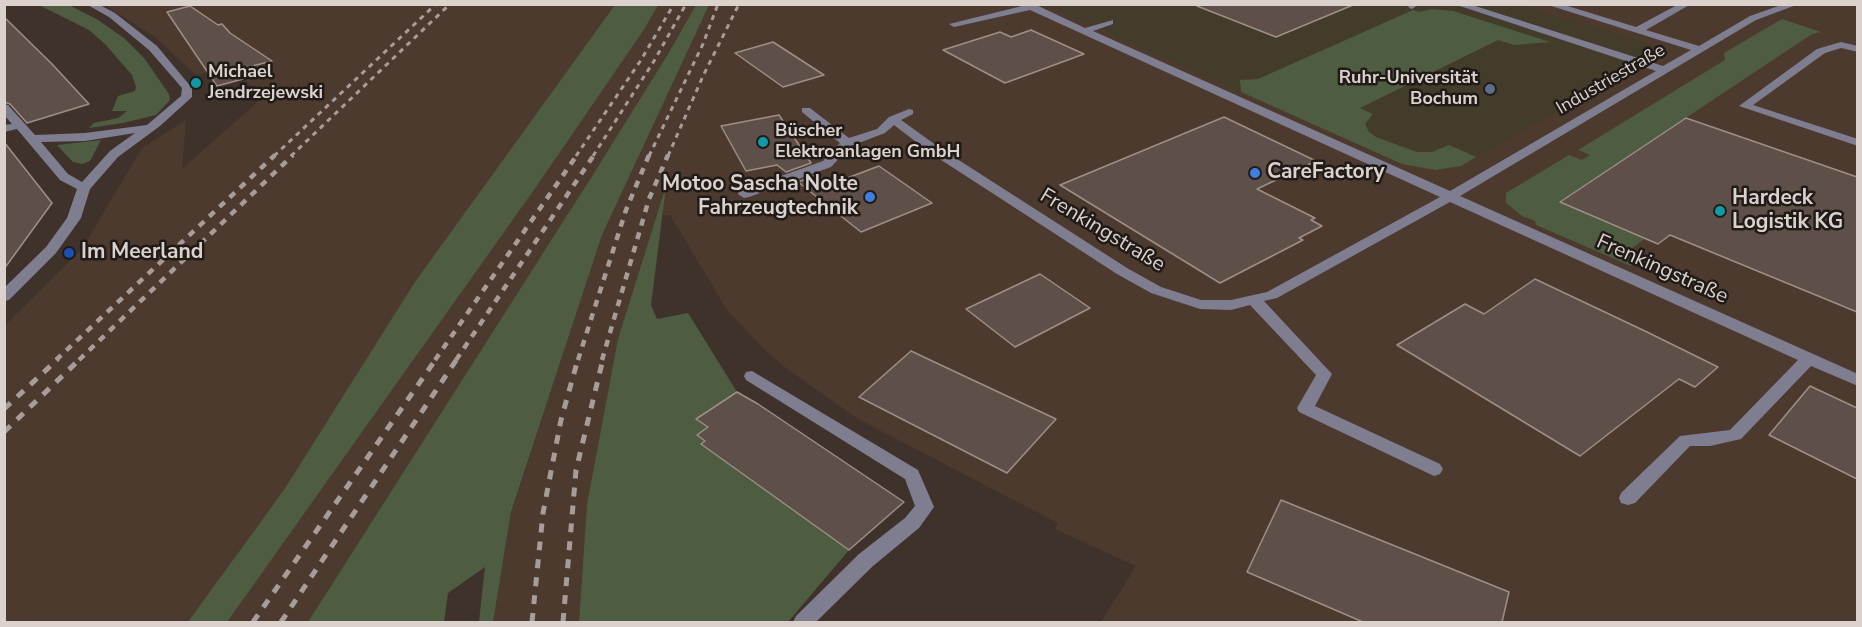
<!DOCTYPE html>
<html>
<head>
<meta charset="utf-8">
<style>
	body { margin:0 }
	#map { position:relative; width:1862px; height:627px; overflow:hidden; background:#3f322b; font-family:"Nunito Sans",sans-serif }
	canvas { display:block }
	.frame { position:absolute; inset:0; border:6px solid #dbd2ce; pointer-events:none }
</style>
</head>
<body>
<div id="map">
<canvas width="1862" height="627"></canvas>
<div class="frame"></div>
</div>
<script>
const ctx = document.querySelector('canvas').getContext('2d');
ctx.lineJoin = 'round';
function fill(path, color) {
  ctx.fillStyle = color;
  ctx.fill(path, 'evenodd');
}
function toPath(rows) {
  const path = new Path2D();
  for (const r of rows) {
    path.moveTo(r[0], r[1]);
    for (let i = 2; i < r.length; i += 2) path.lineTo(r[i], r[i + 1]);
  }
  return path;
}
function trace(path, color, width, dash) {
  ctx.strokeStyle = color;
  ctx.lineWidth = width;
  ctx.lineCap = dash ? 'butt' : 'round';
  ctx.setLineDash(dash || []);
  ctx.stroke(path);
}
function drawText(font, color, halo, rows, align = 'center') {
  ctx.font = font + ' "Nunito Sans",sans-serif';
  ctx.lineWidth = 5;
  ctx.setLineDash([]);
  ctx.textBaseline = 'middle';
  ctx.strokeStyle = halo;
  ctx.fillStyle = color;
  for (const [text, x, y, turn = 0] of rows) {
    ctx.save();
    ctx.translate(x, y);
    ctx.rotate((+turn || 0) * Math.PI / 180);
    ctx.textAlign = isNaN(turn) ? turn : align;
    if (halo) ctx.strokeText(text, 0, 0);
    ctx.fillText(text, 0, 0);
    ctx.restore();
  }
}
const built = toPath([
	[105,5,696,5,668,54,594,173,308,622,5,622,5,325,82,249,142,148,186,120,182,169,261,99,234,66,196,75,155,37],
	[709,5,1857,5,1857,622,1101,622,1136,566,1055,529,1058,523,858,419,786,368,764,349,727,310,670,215,662,215,665,191,618,339,587,504,579,622,493,622,511,513,602,235]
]);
const education = toPath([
	[1045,5,1519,5,1666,49,1461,166,1435,170,1402,164]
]);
const green = toPath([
	[39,5,69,5,98,20,124,38,144,58,169,94,170,100,156,115,123,123,89,128,94,123,118,118,127,111,112,111,118,96,135,91,136,87,132,75,105,44,89,30],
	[615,5,658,5,643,31,536,187,227,622,188,622,284,490,415,282],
	[696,5,709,5,602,235,511,512,493,622,479,622,485,567,448,593,444,622,308,622,594,173,668,54],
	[1432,9,1453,11,1550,42,1514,45,1498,40,1360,108,1373,114,1365,124,1369,132,1376,137,1417,152,1432,152,1449,145,1476,157,1461,166,1435,170,1402,164,1241,92,1240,80,1258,79,1413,10,1419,12],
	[1782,19,1821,32,1812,34,1559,202,1644,239,1631,249,1644,256,1631,266,1536,225,1535,221,1522,216,1506,203,1506,193,1569,155,1582,160,1590,155,1578,150,1725,60,1724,53],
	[101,140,90,161,82,164,73,162,57,145],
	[666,186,651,305,657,319,688,313,737,392,697,419,708,427,697,435,705,441,702,444,849,550,788,622,579,622,587,504,618,339]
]);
const building = toPath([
	[1197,4,1353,4,1353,5,1276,37,1197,6,1197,4],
	[190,6,218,25,222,24,230,33,272,61,237,70,243,79,217,86,167,12,190,6],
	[4,17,52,64,89,104,27,123,10,104,4,102,4,17],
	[1031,30,1084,54,1005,83,943,50,1000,32,1011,37,1031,30],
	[773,42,824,75,783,87,735,53,773,42],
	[779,115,811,163,786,172,777,165,746,171,721,126,779,115],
	[1224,117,1316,161,1257,189,1315,218,1311,220,1322,226,1299,238,1303,240,1220,283,1060,185,1224,117],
	[1686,118,1857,177,1857,312,1670,235,1658,244,1560,202,1686,118],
	[4,142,52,203,4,269,4,142],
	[879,166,932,203,861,232,798,182,818,174,826,186,879,166],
	[1040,274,1090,308,1015,347,966,309,1040,274],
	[1535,279,1647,332,1718,367,1695,387,1679,379,1580,456,1397,345,1465,304,1484,314,1535,279],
	[911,351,962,375,1056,419,1007,473,859,397,911,351],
	[1810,386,1857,408,1857,479,1769,435,1810,386],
	[737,392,758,404,904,502,849,550,701,444,705,441,697,435,708,427,696,419,737,392],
	[1281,500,1509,592,1502,622,1363,622,1247,572,1281,500]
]);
const minor = toPath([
	[86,4,98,4,115,13,157,46,192,88,192,97,160,126,118,157,90,189,81,218,56,253,9,300,4,301,4,288,46,247,67,218,77,189,60,180,17,129,4,132,4,125,12,124,4,115,4,104,8,105,35,135,85,133,147,125,181,96,182,88,149,50,109,17,86,4],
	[135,133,110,151,82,182,68,174,41,142,85,141,135,133],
	[1021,4,1034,4,1085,28,1113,20,1113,24,1093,31,1450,191,1656,71,1454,4,1469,4,1663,66,1691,50,1545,4,1561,4,1636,27,1679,4,1691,4,1646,30,1699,46,1750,16,1784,4,1799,4,1756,20,1460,196,1858,374,1858,386,1811,366,1741,439,1710,446,1690,446,1635,503,1628,505,1621,503,1619,498,1621,493,1680,436,1730,430,1798,360,1450,202,1277,298,1264,301,1332,374,1315,406,1440,464,1443,469,1440,474,1434,476,1299,412,1297,408,1316,375,1250,305,1231,310,1200,309,1151,293,1117,274,932,154,894,125,885,133,851,146,831,167,749,197,744,198,738,194,739,191,823,161,840,143,802,112,802,108,810,108,849,138,877,129,889,117,909,109,913,110,913,114,901,120,940,148,1127,268,1161,287,1201,300,1231,300,1267,292,1440,197,1030,10,954,27,949,24,1022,6,1021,4],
	[1408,4,1419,4,1412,9,1409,8,1408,4],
	[1841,42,1858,46,1858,52,1841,48,1825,53,1753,105,1858,139,1858,146,1739,106,1817,49,1841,42],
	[752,371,918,470,934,507,919,528,873,566,816,622,793,622,796,616,859,554,905,518,915,506,905,479,746,380,744,376,746,372,752,371]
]);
const railFar2 = toPath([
	[274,156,436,4],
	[291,156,450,4],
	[576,156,641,60,674,4],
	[593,156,654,61,686,4],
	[649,156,703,44,718,4],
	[668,156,703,76,739,4]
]);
const railFar1 = toPath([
	[56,360,275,155],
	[79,360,293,155],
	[435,360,577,155],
	[456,360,594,155],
	[578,360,626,210,649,155],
	[602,360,649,199,668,155]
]);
const rail = toPath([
	[4,409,58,359],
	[4,432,80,359],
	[253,622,436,359],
	[281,622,457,359],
	[532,622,543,513,561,420,578,359],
	[563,622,576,470,603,359]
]);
const markers = [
	[196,83,6,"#0f9aa8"],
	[1490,89,6,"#5c6f8a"],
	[763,142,6,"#0f9aa8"],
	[1255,173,6,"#3f7fe0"],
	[870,197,6,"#3f7fe0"],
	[1720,211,6,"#0f9aa8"],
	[69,253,6,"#1a4fb4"]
];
const farPoinames = [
	["Michael",208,73],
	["Jendrzejewski",208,94],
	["Ruhr-Universität",1478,79,"right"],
	["Bochum",1478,100,"right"],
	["Büscher",775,132],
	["Elektroanlagen GmbH",775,153]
];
const farStreetnames = [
	["Industriestraße",1611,80,-30]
];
const poiNames = [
	["CareFactory",1267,173],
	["Motoo Sascha Nolte",858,185,"right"],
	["Fahrzeugtechnik",858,209,"right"],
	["Hardeck",1732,199],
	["Logistik KG",1732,223],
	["Im Meerland",81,253]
];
const streetNames = [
	["Frenkingstraße",1102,231,31],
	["Frenkingstraße",1662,270,24]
];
fill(built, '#4d3a2f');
fill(education, '#433c2b');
fill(green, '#4e5d42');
fill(building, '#5e5049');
trace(building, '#9e8f86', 1.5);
fill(minor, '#7f7d90');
trace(railFar2, '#a79d98', 3, [5, 5]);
trace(railFar1, '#a79d98', 4.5, [7, 7]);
trace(rail, '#a79d98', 5, [9, 9]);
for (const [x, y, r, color] of markers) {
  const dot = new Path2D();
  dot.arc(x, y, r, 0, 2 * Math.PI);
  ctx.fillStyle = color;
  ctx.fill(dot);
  trace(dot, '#211b18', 2);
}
drawText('bold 18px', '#dbd2ce', '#211b18', farPoinames, 'left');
drawText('18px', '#dbd2ce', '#211b18', farStreetnames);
drawText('bold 21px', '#dbd2ce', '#211b18', poiNames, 'left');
drawText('21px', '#dbd2ce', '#211b18', streetNames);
</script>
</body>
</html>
